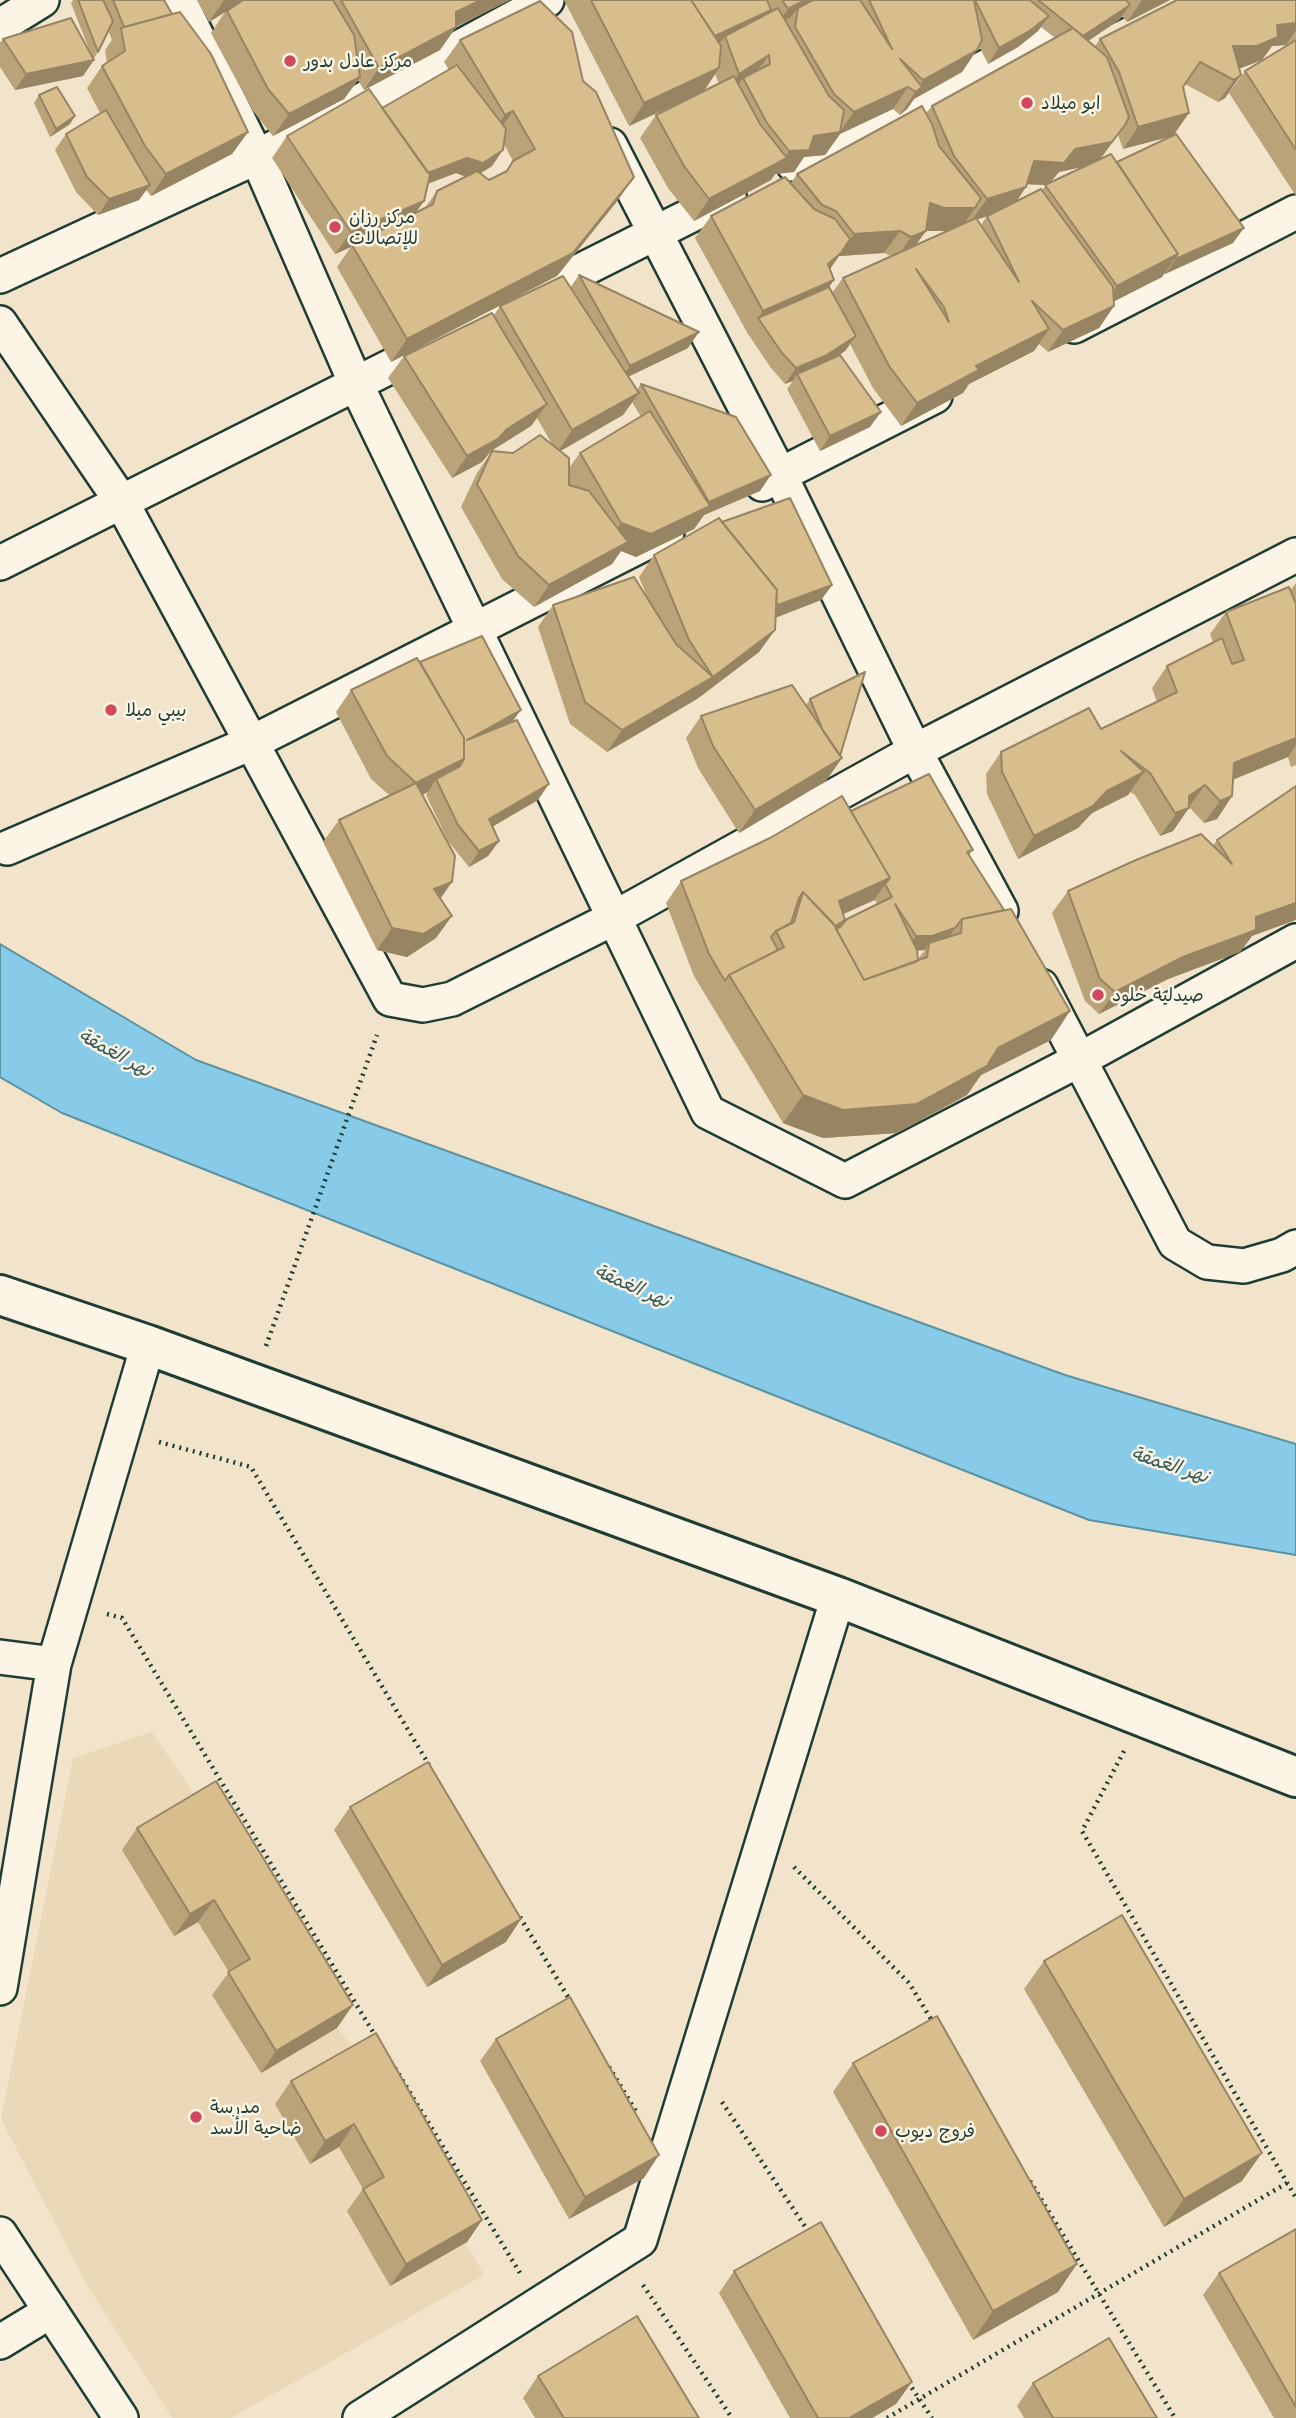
<!DOCTYPE html>
<html>
<head>
<meta charset="utf-8">
<style>
	body { margin:0 }
	canvas { display:block; background:#f1e4cb }
</style>
</head>
<body>
<canvas width="1296" height="2418"></canvas>
<script>
const ctx = document.querySelector('canvas').getContext('2d');
ctx.lineJoin = 'round';
function fill(path, color) {
  ctx.fillStyle = color;
  ctx.fill(path, 'evenodd');
}
function toPath(rows) {
  const path = new Path2D();
  for (const r of rows) {
    path.moveTo(r[0], r[1]);
    for (let i = 2; i < r.length; i += 2) path.lineTo(r[i], r[i + 1]);
  }
  return path;
}
function trace(path, color, width, dash) {
  ctx.strokeStyle = color;
  ctx.lineWidth = width;
  ctx.lineCap = dash ? 'butt' : 'round';
  ctx.setLineDash(dash || []);
  ctx.stroke(path);
}
function drawText(font, color, halo, rows, align = 'center') {
  ctx.font = font + ' Mali,"Playpen Sans Arabic",sans-serif';
  ctx.lineWidth = 5;
  ctx.setLineDash([]);
  ctx.textBaseline = 'middle';
  ctx.strokeStyle = halo;
  ctx.fillStyle = color;
  for (const [text, x, y, turn = 0] of rows) {
    ctx.save();
    ctx.translate(x, y);
    ctx.rotate((+turn || 0) * Math.PI / 180);
    ctx.textAlign = isNaN(turn) ? turn : align;
    if (halo) ctx.strokeText(text, 0, 0);
    ctx.fillText(text, 0, 0);
    ctx.restore();
  }
}
const built = toPath([
	[152,1732,200,1803,337,2028,360,2056,484,2275,231,2418,172,2418,87,2285,1,2119,73,1758]
]);
const water = toPath([
	[0,944,196,1060,1065,1375,1296,1444,1296,1555,1089,1520,62,1113,0,1077,0,944]
]);
const path = toPath([
	[266,1346,377,1035],
	[159,1442,251,1467,429,1765],
	[107,1614,122,1618,376,2037],
	[1124,1751,1082,1831,1296,2198],
	[794,1867,909,1983,934,2024],
	[520,1917,571,2002],
	[609,2067,637,2113],
	[395,2068,520,2273],
	[722,2102,810,2234],
	[1030,2181,1175,2418],
	[643,2285,732,2418],
	[908,2382,932,2418],
	[887,2418,1287,2183]
]);
const minor = toPath([
	[179,0,257,157,356,384,708,1112,845,1181,1081,1059,1296,941],
	[0,26,42,0],
	[610,145,780,475,915,751,1001,911],
	[793,164,1119,0],
	[0,276,257,157,547,0],
	[0,323,121,501,390,999,423,1005,452,999,614,918,915,751,1296,555],
	[1074,326,1296,212],
	[762,484,935,396],
	[0,563,729,196],
	[7,848,251,743,667,532],
	[1041,986,1175,1243,1207,1262,1244,1266,1282,1255,1296,1247],
	[0,1657,54,1664],
	[0,1988,54,1664,148,1345],
	[0,2234,121,2418],
	[0,2342,51,2311],
	[360,2418,640,2240,838,1597]
]);
const tertiary = toPath([
	[0,1295,148,1345,838,1597,1296,1777]
]);
const wall = toPath([
	[73,0,164,0,248,132,232,154,151,196,146,190,139,200,98,215,76,192,55,150,66,134,100,113,87,88,102,66,107,63,105,50,112,40,108,30,98,52,83,76,15,90,0,67,0,43,3,39,90,52,71,3],
	[197,0,510,0,456,27,440,50,364,90,358,80,344,99,273,136,253,111,211,33,225,12,209,22],
	[564,0,1170,0,1127,22,1122,16,1119,20,1088,41,1095,46,1100,39,1296,0,1296,196,1229,93,1245,71,1286,46,1286,45,1272,46,1262,60,1241,68,1239,68,1241,75,1225,98,1218,102,1185,84,1123,149,1118,135,1100,160,1117,162,1233,243,1165,274,1164,273,1162,277,1114,301,1114,306,1099,328,1048,352,1039,344,1034,351,969,384,963,393,901,426,873,388,850,344,845,351,837,357,870,427,820,451,787,389,793,381,785,384,771,368,748,334,695,238,711,216,791,183,797,174,926,113,932,106,1055,38,1041,27,1038,31,1018,47,988,64,979,46,962,72,914,99,907,109,900,115,893,109,840,134,825,155,804,157,794,172,775,174,771,180,694,221,668,188,640,138,656,115,719,84,715,74,704,91,629,126],
	[1086,166,1050,183,1059,172],
	[1027,184,1046,185,1042,190,1016,202],
	[987,216,981,225,977,219],
	[926,230,929,231,947,231,916,245],
	[884,253,891,256,843,278,832,293,829,287,830,269,839,256],
	[460,40,583,81,618,200,557,276,391,362,337,267,351,247,335,254,272,158,287,136,382,108,449,70,444,62],
	[504,144,513,161,505,172,489,180,480,173,492,166],
	[456,173,466,177,437,191,425,208,416,213,428,184],
	[39,95,70,124,50,137,34,103],
	[579,275,688,348,628,377,637,390,641,384,760,491,704,515,694,529,636,557,621,551,612,564,534,607,502,579,461,507,477,473,492,451,513,453,552,444,537,418,531,426,491,451,482,462,452,478,388,378,404,356,494,315,500,306,570,288],
	[632,402,641,417,580,453,569,468,560,451,623,415],
	[722,522,832,585,821,600,775,618,775,630,759,652,697,699,607,752,570,724,538,627,553,605,647,597,639,577,654,555],
	[1296,583,1296,765,1291,767,1288,757,1233,779,1232,796,1217,819,1204,823,1189,807,1173,831,1160,836,1135,795,1130,792,1128,795,1092,813,1078,828,1018,859,987,794,986,774,1001,752,1101,729,1157,702,1152,688,1167,666,1213,642,1210,634,1226,612,1291,590],
	[420,662,512,722,538,800,492,827,499,841,488,856,469,867,448,841,426,795,428,792,422,795,440,898,436,938,407,957,377,950,323,842,339,820,389,795,371,779,336,712,351,690],
	[865,672,826,781,739,833,698,768,686,738,701,716,806,705,810,699],
	[1296,786,1252,936,1240,952,1168,979,1099,1014,1085,1001,1052,913,1068,891,1213,846,1217,840],
	[851,811,973,850,969,855,1051,1040,981,1075,967,1095,897,1133,823,1138,783,1123,694,976,666,903,681,881],
	[875,900,877,904,845,920,843,914],
	[925,950,917,960,917,951],
	[216,1781,337,2028,261,2073,212,1995,229,1972,198,1922,174,1936,122,1850,137,1828],
	[350,1807,506,1942,427,1987,334,1830],
	[1044,1961,1242,2181,1164,2227,1024,1989],
	[376,2033,482,2220,467,2242,390,2286,347,2211,363,2189,339,2147,310,2164,275,2104,291,2081],
	[496,2039,644,2178,569,2219,480,2061],
	[853,2063,1058,2292,973,2340,833,2092],
	[1296,2229,1296,2418,1274,2418,1203,2295,1219,2273],
	[734,2271,896,2404,872,2418,790,2418,719,2293],
	[538,2376,699,2418,535,2418,523,2398],
	[1033,2383,1157,2418,1024,2418,1017,2406]
]);
const shadedWall = toPath([
	[224,0,248,0,227,11,209,22],
	[481,0,510,0,441,34,456,12],
	[805,0,825,0,798,8,791,17,777,24,788,9],
	[1142,0,1170,0,1127,22],
	[1130,5,1119,20,1072,52,1083,36],
	[771,10,760,25,725,36,719,44,714,36],
	[1049,16,1038,31,1018,47,988,64,999,48],
	[1296,23,1296,30,1286,45,1272,46,1262,60,1241,68,1217,68,1233,46,1277,25],
	[456,27,440,50,364,90,379,68],
	[977,50,962,72,914,99,907,109,900,115,923,80],
	[769,55,753,77,743,78,736,88,723,96,739,74],
	[94,60,83,76,15,90,26,74],
	[719,68,704,91,629,126,644,103],
	[1241,75,1225,98,1218,102,1234,80],
	[360,77,344,99,273,136,289,114],
	[908,87,893,109,840,134,825,155,804,157,794,172,775,174,771,180,694,221,709,199,784,159,789,151,814,136,839,133,854,112],
	[513,111,497,134,489,137,505,115],
	[1189,113,1173,136,1123,149,1138,127],
	[75,116,70,124,50,137,56,129],
	[1125,125,1096,164,1059,172,1048,185,1018,184,1034,161,1075,149],
	[248,132,232,154,151,196,166,174],
	[503,150,492,166,472,179,456,173,416,188,427,173,467,158],
	[634,177,618,200,557,276,391,362,407,339],
	[150,185,139,200,98,215,109,199],
	[1026,187,1011,210,971,221,987,199],
	[424,201,408,224,352,245,351,247,335,254,351,232],
	[930,203,975,208,959,231,929,231,914,225],
	[1244,228,1233,243,1165,274,1176,259],
	[900,231,884,253,839,256,825,276,828,264,840,254,854,234],
	[926,231,910,253,896,259,911,237],
	[1178,254,1162,277,1101,308,1117,286],
	[834,280,818,303,758,318,763,311],
	[1114,306,1099,328,1048,352,1063,330],
	[1049,329,1034,351,969,384,963,393,901,426,917,403,976,366],
	[699,332,688,348,619,381,630,366],
	[856,336,845,351,814,372,797,374,793,381,785,384,796,368],
	[639,393,623,415,557,453,572,430],
	[547,404,531,426,491,451,482,462,452,478,467,456,507,429],
	[881,412,870,427,820,451,830,436],
	[771,475,760,491,704,515,694,529,636,557,621,551,612,564,534,607,549,585,606,545,621,523,704,509,709,502],
	[832,585,821,600,767,621,778,605],
	[775,630,759,652,697,699,607,752,622,730,713,677],
	[521,710,510,725,467,740],
	[1296,738,1296,745,1288,757,1218,786,1234,763],
	[842,758,826,781,739,833,755,810],
	[464,759,449,781,436,779,428,792,400,805,416,783],
	[1144,772,1128,795,1092,813,1078,828,1018,859,1034,836,1107,791],
	[549,784,538,800,478,835,489,819],
	[1205,785,1189,807,1187,809,1189,808,1173,831,1160,836,1189,796],
	[1232,796,1217,819,1204,823,1220,801],
	[499,841,488,856,469,867,479,851],
	[890,878,874,900,824,923,839,901],
	[452,882,436,905,434,889],
	[1296,903,1296,920,1252,936,1240,952,1168,979,1099,1014,1115,992,1256,917],
	[452,916,436,938,407,957,377,950,392,928],
	[845,920,830,943,829,929],
	[955,928,945,944,929,943,925,950,906,951,916,936],
	[1070,1011,1051,1040,981,1075,967,1095,897,1133,823,1138,783,1123,803,1095,998,1048],
	[214,1900,198,1922,174,1936,190,1914],
	[521,1919,506,1942,427,1987,442,1965],
	[353,2005,337,2028,261,2073,276,2051],
	[354,2124,339,2147,310,2164,325,2141],
	[1262,2153,1242,2181,1164,2227,1184,2199],
	[659,2155,644,2178,569,2219,585,2197],
	[482,2220,467,2242,390,2286,406,2264],
	[1077,2264,1058,2292,973,2340,993,2311],
	[912,2382,896,2404,872,2418,849,2418]
]);
const building = toPath([
	[78,0,103,0,113,21,98,52,78,0],
	[113,0,164,0,172,14,124,27,113,0],
	[243,0,333,0,354,35,360,77,289,114,268,89,227,11,243,0],
	[341,0,481,0,456,12,456,27,379,68,341,0],
	[591,0,691,0,721,46,719,68,644,103,591,0],
	[691,0,767,0,771,10,715,36,691,0],
	[782,0,805,0,788,9,782,0],
	[813,0,860,0,892,49,869,0,974,0,982,40,977,50,923,80,900,59,922,87,916,92,908,87,854,112,834,94,795,27,798,8,813,0],
	[975,0,1030,0,1049,16,1028,32,999,48,975,0],
	[1038,0,1126,0,1130,5,1083,36,1038,0],
	[1177,0,1296,0,1296,23,1277,25,1278,37,1257,46,1233,46,1241,75,1234,80,1200,62,1183,87,1189,113,1138,127,1119,72,1100,39,1177,0],
	[540,1,572,32,583,81,596,92,634,177,573,253,407,339,352,245,433,204,437,191,477,171,489,180,507,171,513,161,535,149,513,111,505,115,460,40,540,1],
	[778,8,829,96,844,110,840,132,814,136,809,150,789,151,767,123,743,78,770,64,769,55,739,74,725,36,778,8],
	[180,12,211,54,248,132,166,174,145,146,102,66,125,51,121,28,180,12],
	[71,18,94,60,26,74,3,39,71,18],
	[1073,28,1107,57,1129,117,1125,125,1112,142,1075,149,1064,163,1034,161,1026,187,987,199,954,156,932,106,1073,28],
	[1296,40,1296,150,1245,71,1296,40],
	[457,65,506,129,503,150,483,163,467,158,428,173,382,108,457,65],
	[734,76,760,124,787,158,709,199,684,166,656,115,734,76],
	[57,87,75,116,56,129,39,95,57,87],
	[369,89,430,175,424,201,351,232,287,136,369,89],
	[922,106,932,124,939,146,981,198,975,208,944,208,930,203,926,231,911,237,900,231,854,234,836,211,822,205,797,174,922,106],
	[106,110,150,185,109,199,87,177,66,134,106,110],
	[1176,134,1244,228,1176,259,1175,258,1178,254,1117,162,1176,134],
	[1111,154,1178,254,1117,286,1045,185,1111,154],
	[785,177,814,209,835,219,850,239,841,253,828,264,834,280,763,311,711,216,785,177],
	[1041,189,1113,287,1114,306,1063,330,1032,301,1049,329,976,366,979,370,917,403,889,366,843,278,976,218,1019,282,987,216,1041,189],
	[916,269,944,307,949,322,916,269],
	[579,275,699,332,630,366,579,275],
	[563,276,639,393,572,430,500,306,563,276],
	[829,287,856,336,825,356,796,368,782,353,758,318,829,287],
	[492,313,547,404,507,429,498,439,467,456,404,356,492,313],
	[840,355,881,412,830,436,797,374,840,355],
	[641,384,736,417,771,475,709,502,641,384],
	[650,411,710,506,651,534,621,523,580,453,650,411],
	[540,435,569,458,569,485,589,491,628,542,549,585,518,556,477,484,492,451,513,453,540,435],
	[790,498,832,585,778,605,776,603,777,590,722,522,790,498],
	[719,518,777,590,775,630,713,677,689,640,654,555,719,518],
	[634,577,676,644,713,677,622,730,585,702,553,605,634,577],
	[1289,587,1296,604,1296,738,1234,763,1232,796,1220,801,1205,785,1189,796,1189,808,1175,813,1150,773,1121,751,1144,772,1107,791,1093,806,1034,836,1002,772,1001,752,1089,708,1101,729,1177,692,1167,666,1222,638,1232,664,1244,660,1226,612,1289,587],
	[482,636,521,710,467,740,517,720,549,784,489,819,499,841,479,851,458,825,436,779,460,766,464,759,464,738,420,662,482,636],
	[417,658,464,738,464,759,416,783,387,756,351,690,417,658],
	[865,672,840,756,823,731,810,699,865,672],
	[792,685,842,758,755,810,713,746,701,716,792,685],
	[929,774,973,850,967,852,1004,910,962,919,955,928,932,936,916,936,895,904,917,950,918,961,864,980,836,929,840,927,847,919,892,897,885,884,890,878,851,811,929,774],
	[416,783,455,856,452,882,434,889,452,916,423,934,392,928,339,820,416,783],
	[1296,786,1296,903,1256,917,1256,930,1183,957,1115,992,1100,979,1068,891,1136,860,1201,834,1232,864,1217,840,1296,786],
	[842,796,890,878,839,901,845,920,835,926,803,892,799,898,791,923,776,931,771,937,778,950,729,975,725,981,709,954,681,881,770,838,842,796],
	[803,892,833,923,864,980,927,957,929,943,961,933,962,919,1011,909,1070,1011,998,1048,987,1066,917,1104,843,1110,803,1095,729,975,784,947,776,931,794,922,803,892],
	[428,1762,521,1919,442,1965,350,1807,428,1762],
	[216,1781,353,2005,276,2051,228,1972,250,1959,214,1900,190,1914,137,1828,216,1781],
	[1122,1915,1262,2153,1184,2199,1044,1961,1122,1915],
	[570,1997,659,2155,585,2197,496,2039,570,1997],
	[937,2016,1077,2264,993,2311,853,2063,937,2016],
	[376,2033,482,2220,406,2264,363,2189,384,2177,354,2124,325,2141,291,2081,376,2033],
	[821,2222,912,2382,849,2418,818,2418,734,2271,821,2222],
	[1296,2229,1296,2407,1219,2273,1296,2229],
	[637,2316,699,2418,564,2418,538,2376,637,2316],
	[1109,2338,1157,2418,1053,2418,1033,2383,1109,2338]
]);
const markers = [
	[290,61,7,"#d1495b"],
	[1027,103,7,"#d1495b"],
	[335,227,7,"#d1495b"],
	[111,710,7,"#d1495b"],
	[1098,995,7,"#d1495b"],
	[196,2117,7,"#d1495b"],
	[881,2131,7,"#d1495b"]
];
const poiNames = [
	["مركز عادل بدور",304,61],
	["ابو ميلاد",1041,103],
	["مركز رزان",349,217],
	["للإتصالات",349,238],
	["بيبي ميلا",125,710],
	["صيدلية خلود",1112,995],
	["مدرسة",210,2107],
	["ضاحية الأسد",210,2128],
	["فروج ديوب",895,2131]
];
const waterNames = [
	["نهر الغمقة",115,1053,29],
	["نهر الغمقة",632,1286,24],
	["نهر الغمقة",1170,1465,18]
];
fill(built, '#ead8b8');
fill(water, '#87cbe9');
trace(water, '#5d92a1', 2);
trace(minor, '#1f3d34', 38);
trace(tertiary, '#1f3d34', 44);
trace(path, '#1f3d34', 4.5, [2, 5]);
trace(minor, '#fcf5e5', 33);
trace(tertiary, '#fcf5e5', 38);
fill(wall, '#baa379');
fill(shadedWall, '#978463');
fill(building, '#d8bd8d');
trace(building, '#978463', 2);
for (const [x, y, r, color] of markers) {
  const dot = new Path2D();
  dot.arc(x, y, r, 0, 2 * Math.PI);
  ctx.fillStyle = color;
  ctx.fill(dot);
  trace(dot, '#fcf5e5', 2.5);
}
drawText('18px', '#1f3d34', '#fcf5e5', poiNames, 'left');
drawText('italic 19px', '#345958', '#fcf5e5', waterNames);
</script>
</body>
</html>
